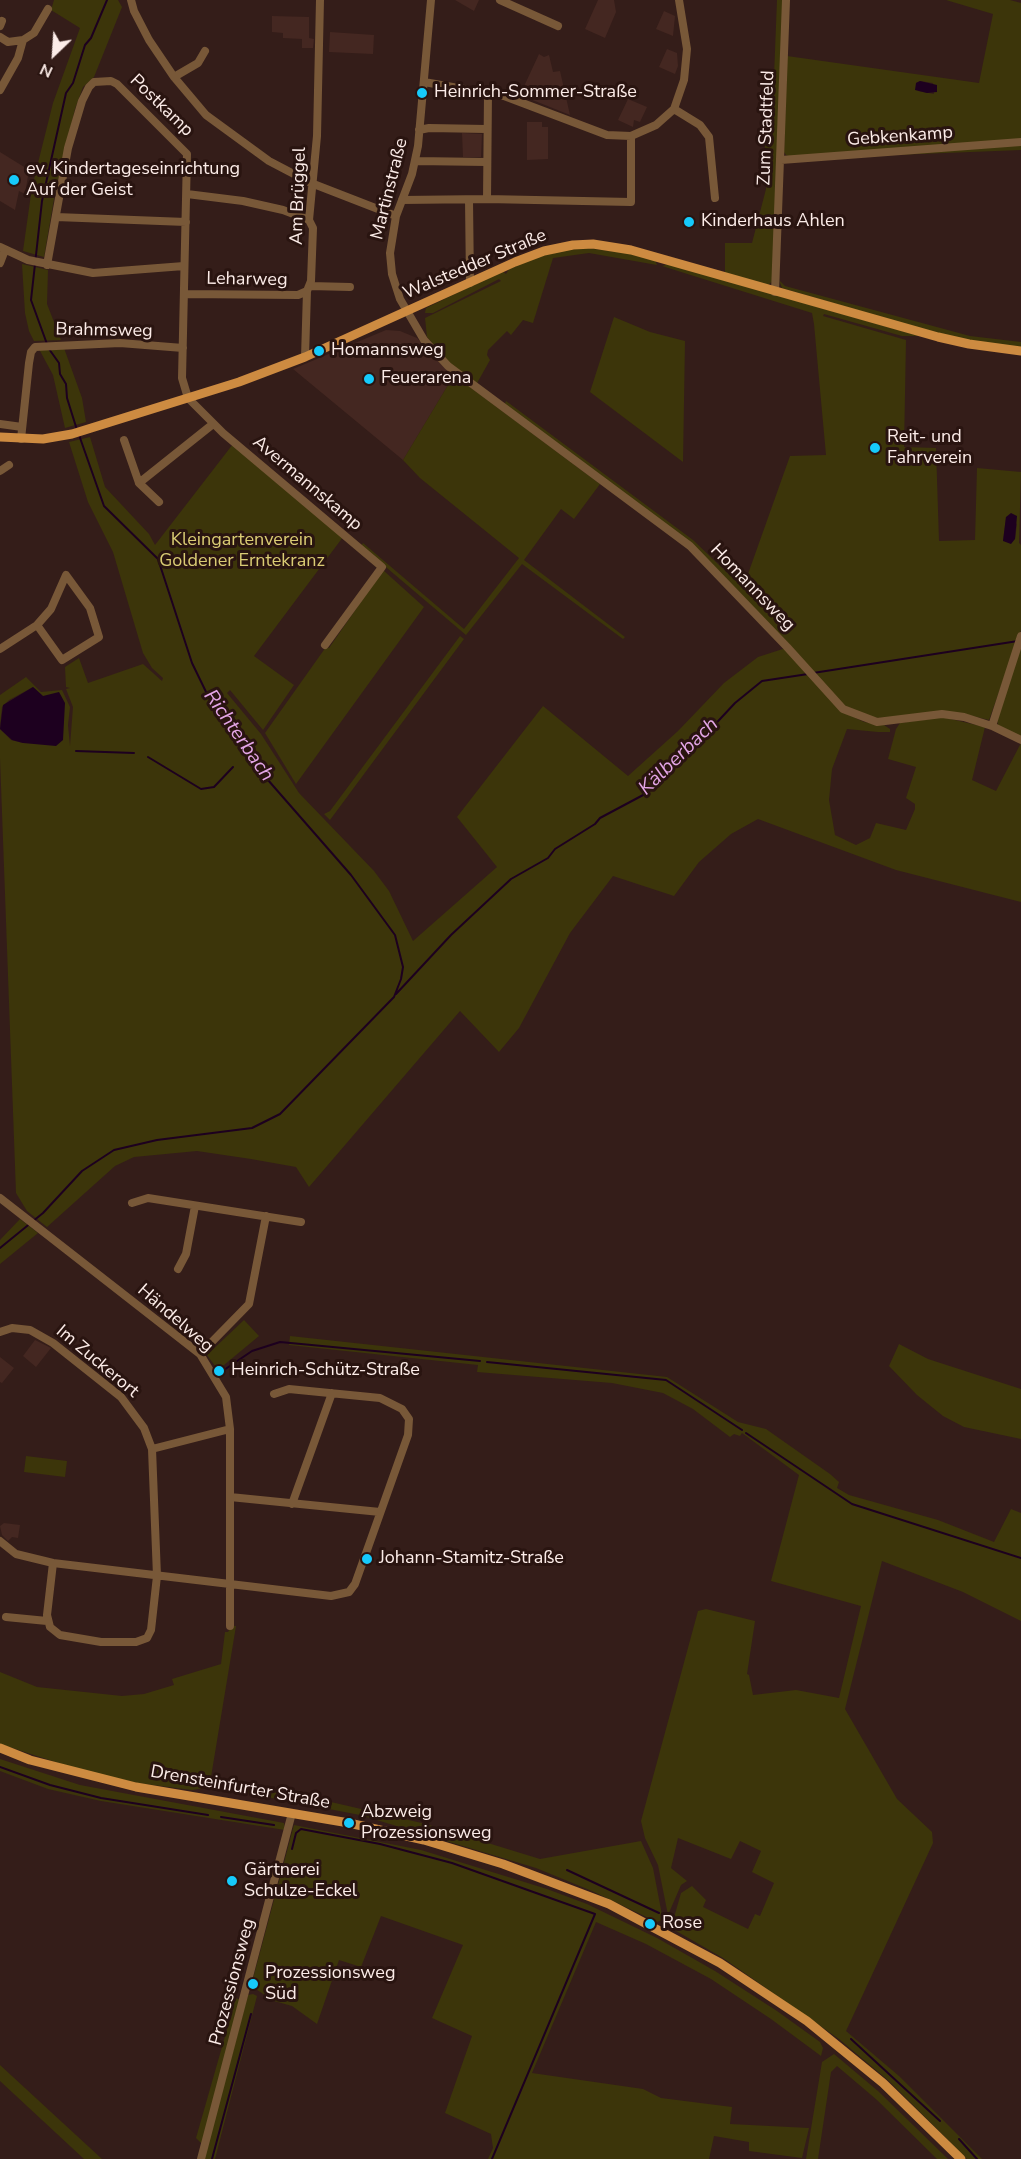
<!DOCTYPE html>
<html>
<head>
<meta charset="utf-8">
<style>
	body { margin:0 }
	#map { position:relative; width:1021px; height:2159px; overflow:hidden; background:#341d19; font-family:"Nunito Sans",sans-serif }
	canvas { display:block }
	.north { position:absolute; left:24px; top:24px; width:60px; height:60px; -webkit-text-stroke:4px #291410; paint-order:stroke; rotate:205deg; font-size:16px; font-weight:700; line-height:24px; text-align:center; color:#fcece8 }
	.north::after { content:''; display:block; margin:auto; width:21px; height:27px; background:#fcece8; clip-path:polygon(50% 0,100% 100%,50% 72%,0 100%) }
</style>
</head>
<body>
<div id="map">
<canvas width="1021" height="2159"></canvas>
<div class="north">N</div>
</div>
<script>
const ctx = document.querySelector('canvas').getContext('2d');
ctx.lineJoin = 'round';
function fill(path, color) {
  ctx.fillStyle = color;
  ctx.fill(path, 'evenodd');
}
function toPath(rows) {
  const path = new Path2D();
  for (const r of rows) {
    path.moveTo(r[0], r[1]);
    for (let i = 2; i < r.length; i += 2) path.lineTo(r[i], r[i + 1]);
  }
  return path;
}
function trace(path, color, width, dash) {
  ctx.strokeStyle = color;
  ctx.lineWidth = width;
  ctx.lineCap = dash ? 'butt' : 'round';
  ctx.setLineDash(dash || []);
  ctx.stroke(path);
}
function drawText(font, color, halo, rows, align = 'center') {
  ctx.font = font + ' "Nunito Sans",sans-serif';
  ctx.lineWidth = 6;
  ctx.setLineDash([]);
  ctx.textBaseline = 'middle';
  ctx.strokeStyle = halo;
  ctx.fillStyle = color;
  for (const [text, x, y, turn = 0] of rows) {
    ctx.save();
    ctx.translate(x, y);
    ctx.rotate((+turn || 0) * Math.PI / 180);
    ctx.textAlign = isNaN(turn) ? turn : align;
    if (halo) ctx.strokeText(text, 0, 0);
    ctx.fillText(text, 0, 0);
    ctx.restore();
  }
}
const built = toPath([
	[455,0,479,0,474,11],
	[598,0,614,0,616,12,605,38,585,29],
	[664,11,675,16,673,36,656,29],
	[272,16,309,17,309,38,314,39,313,48,302,48,302,39,283,38,283,33,272,32],
	[330,32,374,35,373,54,329,52],
	[667,49,677,53,678,66,675,74,659,67],
	[539,54,544,57,549,55,553,72,560,71,570,115,520,95],
	[628,99,647,107,640,122,634,120,633,127,618,120],
	[527,122,542,122,542,127,548,127,548,159,527,160],
	[462,133,482,134,481,157,463,157],
	[0,152,29,170,25,194,19,191,15,210,0,201],
	[386,330,400,331,417,338,440,363,454,375,403,460,293,369],
	[35,1340,51,1348,36,1367,23,1356],
	[0,1357,14,1368,2,1383,0,1382],
	[4,1523,20,1525,18,1538,12,1537,8,1541,2,1535,0,1526]
]);
const green = toPath([
	[54,0,118,0,122,7,94,77,83,87,75,109,55,193,44,257,23,251,32,187,53,103,80,28,51,10],
	[777,0,783,0,773,281,768,285,725,274,725,243,752,243,766,189,764,117,773,102],
	[946,0,1010,0,1021,3,1021,140,791,157,786,155,784,152,787,56,979,83,993,14],
	[920,81,933,83,934,94,918,91,916,83],
	[1021,145,1021,150,870,156],
	[587,248,633,254,655,260,657,265,589,253,553,258,533,323,523,320,511,335,507,331,488,350,487,355,490,360,476,385,457,371,427,337,425,318,501,281,499,279,433,313,425,313,426,308,502,271,506,274,509,269,537,257,566,250],
	[22,264,48,270,47,304,61,340,34,341,29,331,25,313],
	[669,264,919,336,902,336,824,314,823,316,906,340,904,447,936,448,939,541,975,540,977,468,1021,472,1019,543,1021,545,1021,630,989,720,964,714,878,718,865,716,845,706,693,545,504,406,506,401,693,540,743,588,790,456,826,455,814,324,812,313,662,266],
	[1006,517,1017,524,1015,539,1003,541],
	[779,280,785,286,970,336,1021,342,1021,347,969,341,907,325,782,288],
	[614,317,650,332,685,341,683,462,590,392],
	[64,348,82,398,86,422,65,428,53,375,39,349],
	[454,375,600,484,574,519,561,509,524,560,625,637,623,639,522,564,466,635,361,546,363,543,464,629,519,558,420,478,403,460],
	[90,437,105,487,149,534,155,545,233,444,343,537,254,656,294,685,263,730,230,690,227,693,261,734,299,793,374,871,389,891,413,941,497,867,457,817,543,706,628,776,678,731,724,683,758,657,786,648,841,711,864,722,884,725,890,729,890,732,878,732,847,729,832,769,829,800,835,835,856,845,870,838,876,823,906,830,915,809,915,804,906,798,916,767,888,759,896,729,900,723,942,717,985,727,972,780,996,791,1021,743,1021,902,896,870,758,819,731,834,699,862,674,896,613,876,570,933,519,1028,499,1052,460,1011,309,1187,296,1167,251,1159,197,1151,134,1157,115,1166,47,1227,27,1211,16,1193,0,758,0,729,11,740,23,743,43,696,33,687,9,700,2,707,0,724,0,695,26,677,41,692,62,690,70,707,68,725,70,746,73,707,66,689,70,688,66,687,65,667,79,658,88,683,143,664,162,681,163,678,152,668,143,653,113,552,88,502,69,442],
	[383,570,424,607,296,784,265,733,326,647,329,648],
	[460,636,464,639,330,820,324,814,330,811],
	[1021,641,1021,737,998,725,997,720],
	[20,1219,38,1233,0,1264,0,1240],
	[244,1320,259,1336,218,1370,207,1355],
	[290,1336,667,1377,738,1422,766,1429,830,1474,839,1482,837,1488,849,1495,938,1520,994,1542,1011,1509,1021,1513,1021,1621,963,1592,882,1561,845,1709,897,1799,932,1832,933,1843,846,2031,899,2076,982,2159,967,2159,889,2081,839,2039,723,1958,671,1928,681,1893,692,1886,706,1900,703,1907,748,1929,755,1914,760,1916,774,1883,752,1872,761,1851,740,1841,731,1859,678,1838,671,1868,687,1881,681,1885,668,1915,658,1865,645,1838,641,1821,698,1611,706,1609,755,1621,747,1674,749,1675,753,1695,796,1690,839,1698,861,1606,771,1581,799,1475,742,1433,740,1436,734,1434,730,1437,693,1409,663,1393,612,1383,477,1372,478,1365,289,1345],
	[899,1344,928,1359,1021,1389,1021,1439,964,1427,943,1416,917,1395,889,1366],
	[26,1456,67,1461,65,1477,24,1472],
	[232,1626,236,1626,210,1783,279,1793,305,1793,318,1799,426,1824,540,1859,641,1841,653,1868,663,1920,657,1922,592,1891,536,1868,360,1815,220,1788,220,1786,192,1790,137,1783,83,1771,0,1744,0,1672,37,1687,122,1696,144,1694,174,1685,172,1679,221,1664,225,1632,228,1632],
	[0,1759,80,1785,284,1823,285,1830,101,1801,48,1789,0,1771],
	[294,1825,421,1850,547,1889,587,1904,657,1938,715,1971,777,2011,820,2042,823,2048,821,2056,771,2019,711,1979,646,1944,596,1922,532,2073,643,2089,661,2098,732,2107,730,2124,809,2128,802,2158,749,2151,749,2142,714,2136,709,2159,488,2159,493,2148,491,2134,445,2113,472,2036,432,2018,463,1945,381,1916,361,1967,339,1960,317,2024,292,2006,274,2001,251,1986],
	[253,1994,257,1996,215,2159,204,2159,248,1995],
	[236,1998,241,2000,202,2144,196,2138],
	[834,2054,878,2091,948,2159,937,2159,877,2100,837,2066,831,2072,818,2159,806,2159,822,2062],
	[0,2065,102,2159,84,2159,0,2081]
]);
const water = toPath([
	[920,81,937,85,937,92,927,93,915,90,916,83],
	[1011,513,1017,516,1015,539,1011,544,1003,541,1006,517],
	[33,687,43,696,59,692,65,703,63,740,56,746,23,743,12,740,0,729,3,705]
]);
const stream = toPath([
	[47,344,31,300,42,201,66,93,73,83,85,45,91,38,107,0],
	[49,349,59,363,60,374,66,384,67,398,77,430],
	[813,673,1018,641],
	[76,751,134,753],
	[148,757,201,789,214,787,233,767],
	[396,994,451,935,511,879,548,858,555,849,595,824,600,818,645,794,685,756,687,747,693,748,735,703,762,681,808,674],
	[0,1248,43,1213,82,1171,114,1150,157,1140,252,1128,280,1114,394,997,401,979,403,967,395,935,351,875,247,756,209,698,192,663,158,559,104,506,79,435],
	[487,1362,666,1380,742,1430],
	[221,1372,252,1351,280,1342,480,1361],
	[746,1433,852,1504,1021,1558],
	[0,1767,50,1785,101,1798,208,1815],
	[221,1817,274,1825],
	[292,1849,296,1833,301,1829,380,1844,452,1863,595,1914,492,2159],
	[567,1870,659,1913],
	[851,2039,940,2121],
	[959,2139,977,2159],
	[212,2159,251,2014]
]);
const minor = toPath([
	[131,0,134,11,149,40,174,77,206,115,269,161,311,183,396,216],
	[431,0,418,146,412,174,396,216,390,253,392,274,400,299,424,340,448,366,690,546,787,647,843,709,877,722,942,714,964,717,992,726,1021,740],
	[500,0,558,26],
	[0,26,2,21],
	[0,37,8,42,23,40,34,33,48,9],
	[174,77,198,63,205,51],
	[424,82,504,96,607,135,631,136,656,125,674,109,684,80,687,49,679,0],
	[0,90,18,58,23,40],
	[488,94,487,199,631,202,631,136],
	[674,109,700,125,709,137,715,198],
	[419,130,429,128,486,129],
	[781,160,1021,142],
	[416,161,486,162],
	[187,194,243,201,283,210,309,220],
	[402,200,487,199],
	[469,200,470,283],
	[56,217,186,222],
	[0,247,28,260,93,273,184,266],
	[0,263,5,250],
	[47,265,68,148,82,101,89,87,94,82,111,81,117,84,187,154,182,378,188,398,223,433,382,567,325,645],
	[310,286,350,287],
	[775,292,786,0],
	[184,294,298,295,307,291],
	[305,357,307,291,311,281,313,228,309,220,317,136,320,0],
	[0,424,22,427],
	[21,439,29,363,31,352,35,347,120,343,183,348],
	[124,440,139,483,213,424],
	[0,471,9,465],
	[139,483,159,502],
	[0,649,37,625,51,609,66,575,90,608,99,637,62,660,37,625],
	[992,726,1021,636],
	[0,1198,200,1354,226,1397,230,1429,230,1626],
	[132,1203,148,1198,301,1222],
	[178,1269,186,1254,195,1206],
	[0,1332,12,1328,30,1330,53,1343,121,1397,144,1428,152,1449,230,1429],
	[200,1354,249,1304,266,1216],
	[230,1497,380,1512],
	[292,1504,332,1393],
	[0,1541,16,1554,53,1563,331,1596,349,1592,355,1584,408,1435,409,1419,402,1409,380,1398,289,1389,274,1394],
	[53,1563,47,1615,50,1627,60,1635,101,1642,136,1642,147,1638,151,1630,157,1576,152,1449],
	[6,1617,47,1621],
	[201,2159,292,1813]
]);
const major = toPath([
	[0,437,43,439,72,434,239,382,305,357,515,262,544,251,573,245,593,244,631,250,938,337,969,344,1021,351],
	[0,1748,30,1760,136,1787,349,1823,424,1840,503,1864,609,1904,720,1963,807,2021,883,2083,961,2159]
]);
const markers = [
	[422,93,6,"#16cafb"],
	[14,180,6,"#16cafb"],
	[689,222,6,"#16cafb"],
	[319,351,6,"#16cafb"],
	[369,379,6,"#16cafb"],
	[875,448,6,"#16cafb"],
	[219,1371,6,"#16cafb"],
	[367,1559,6,"#16cafb"],
	[349,1823,6,"#16cafb"],
	[232,1881,6,"#16cafb"],
	[650,1924,6,"#16cafb"],
	[253,1984,6,"#16cafb"]
];
const poiNames = [
	["Heinrich-Sommer-Straße",434,93],
	["ev. Kindertageseinrichtung",26,170],
	["Auf der Geist",26,191],
	["Kinderhaus Ahlen",701,222],
	["Homannsweg",331,351],
	["Feuerarena",381,379],
	["Reit- und",887,438],
	["Fahrverein",887,459],
	["Heinrich-Schütz-Straße",231,1371],
	["Johann-Stamitz-Straße",379,1559],
	["Abzweig",361,1813],
	["Prozessionsweg",361,1834],
	["Gärtnerei",244,1871],
	["Schulze-Eckel",244,1892],
	["Rose",662,1924],
	["Prozessionsweg",265,1974],
	["Süd",265,1995]
];
const streetNames = [
	["Postkamp",161,106,44],
	["Zum Stadtfeld",767,128,-88],
	["Gebkenkamp",900,137,-4],
	["Martinstraße",390,189,-76],
	["Am Brüggel",299,196,-88],
	["Walstedder Straße",475,265,-23],
	["Leharweg",247,280,1],
	["Brahmsweg",104,331,1],
	["Avermannskamp",307,484,40],
	["Homannsweg",752,588,46],
	["Händelweg",175,1319,41],
	["Im Zuckerort",97,1362,40],
	["Drensteinfurter Straße",240,1788,10],
	["Prozessionsweg",233,1982,-75]
];
const parkNames = [
	["Kleingartenverein",242,541],
	["Goldener Erntekranz",242,562]
];
const waterNames = [
	["Richterbach",238,736,55],
	["Kälberbach",679,757,-44]
];
fill(built, '#442721');
fill(green, '#3c350a');
fill(water, '#1d001f');
trace(stream, '#1d001f', 2);
trace(minor, '#785838', 8);
trace(major, '#cd8b41', 9);
for (const [x, y, r, color] of markers) {
  const dot = new Path2D();
  dot.arc(x, y, r, 0, 2 * Math.PI);
  ctx.fillStyle = color;
  ctx.fill(dot);
  trace(dot, '#291410', 2);
}
drawText('18px', '#fcece8', '#291410', poiNames, 'left');
drawText('18px', '#fcece8', '#291410', streetNames);
drawText('18px', '#dacc74', '#291410', parkNames);
drawText('italic 20px', '#e3a5e6', '#291410', waterNames);
</script>
</body>
</html>
